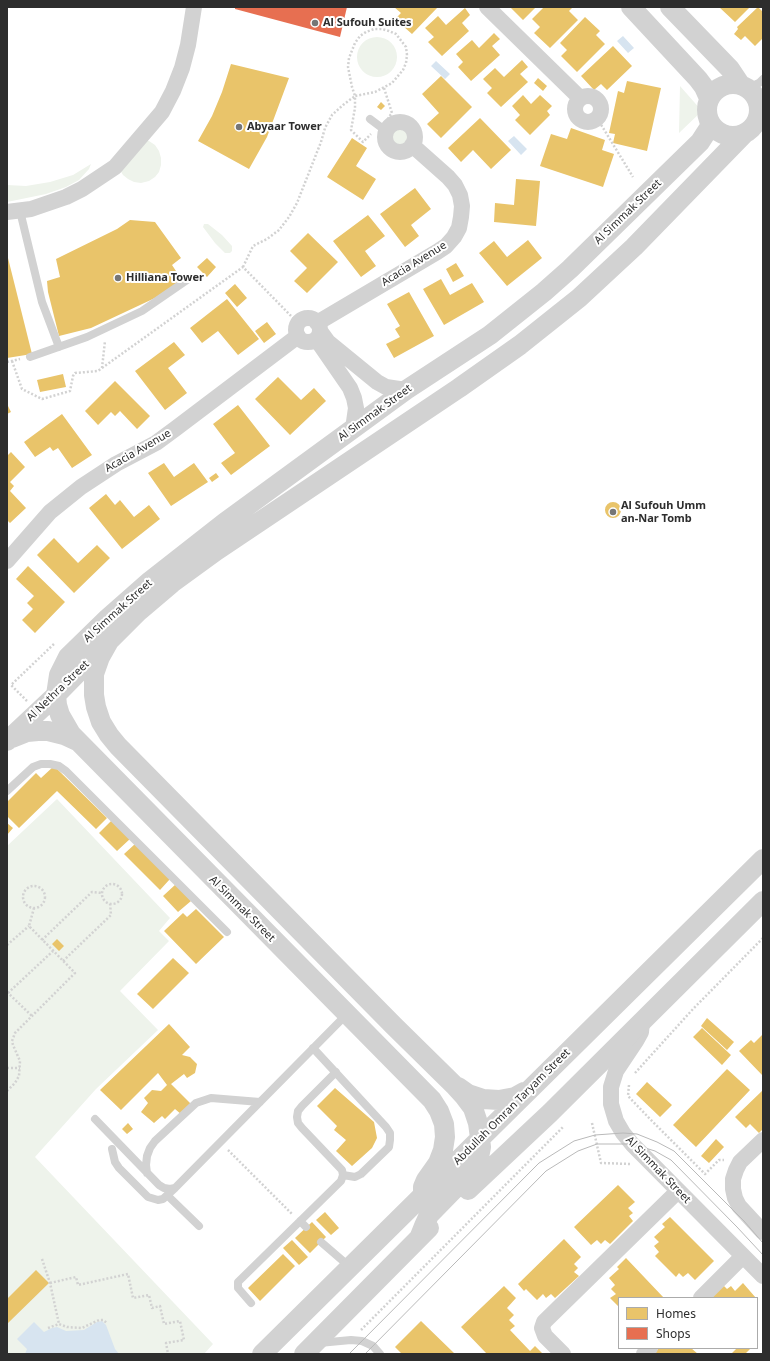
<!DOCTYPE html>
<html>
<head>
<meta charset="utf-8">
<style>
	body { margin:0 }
	#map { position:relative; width:770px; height:1361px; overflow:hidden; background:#fff; font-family:"Noto Sans",sans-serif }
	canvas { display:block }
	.frame { position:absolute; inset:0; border:8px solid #2d2d2d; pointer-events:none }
	.legend { position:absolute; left:618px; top:1297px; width:140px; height:52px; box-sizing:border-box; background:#fff; border:1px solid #ababab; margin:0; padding:5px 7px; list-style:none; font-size:12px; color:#2d2d2d }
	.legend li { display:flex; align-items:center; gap:8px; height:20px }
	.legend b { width:20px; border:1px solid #ababab }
</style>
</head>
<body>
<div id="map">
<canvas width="770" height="1361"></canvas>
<div class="frame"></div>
<ul class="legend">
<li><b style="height:11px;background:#e9c46a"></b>Homes</li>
<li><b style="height:11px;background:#e76f51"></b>Shops</li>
</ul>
</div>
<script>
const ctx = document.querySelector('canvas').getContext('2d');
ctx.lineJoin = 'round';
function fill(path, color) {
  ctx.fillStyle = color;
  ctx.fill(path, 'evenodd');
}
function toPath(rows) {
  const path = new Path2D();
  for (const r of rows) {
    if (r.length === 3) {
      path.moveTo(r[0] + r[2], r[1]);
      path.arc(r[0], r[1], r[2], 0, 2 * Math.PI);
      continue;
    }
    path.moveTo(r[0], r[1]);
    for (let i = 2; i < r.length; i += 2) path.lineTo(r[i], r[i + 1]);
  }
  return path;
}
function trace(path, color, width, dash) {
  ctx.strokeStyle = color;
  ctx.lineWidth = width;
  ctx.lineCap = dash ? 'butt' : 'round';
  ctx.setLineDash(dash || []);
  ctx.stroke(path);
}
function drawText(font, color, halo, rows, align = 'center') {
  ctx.font = font + ' "Noto Sans",sans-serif';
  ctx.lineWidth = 4;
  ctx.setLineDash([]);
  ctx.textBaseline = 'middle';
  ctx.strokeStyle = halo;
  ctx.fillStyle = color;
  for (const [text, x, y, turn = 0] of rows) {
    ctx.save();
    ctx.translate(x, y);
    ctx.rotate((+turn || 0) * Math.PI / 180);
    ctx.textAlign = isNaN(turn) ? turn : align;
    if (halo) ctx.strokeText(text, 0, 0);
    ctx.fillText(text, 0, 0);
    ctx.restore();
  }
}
const green = toPath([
	[377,57,20],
	[680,86,702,111,679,133],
	[400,137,9],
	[141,139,149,141,155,145,159,151,161,158,161,165,159,172,155,177,149,181,141,183,134,182,128,179,123,175,119,168],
	[91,164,89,169,79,180,66,187,46,194,7,202,7,185,26,186,50,182,73,175],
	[204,224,208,224,222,235,232,246,232,251,230,253,225,253,215,243,203,227],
	[57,799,170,918,159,931,169,941,120,991,158,1030,96,1089,35,1157,213,1344,204,1354,7,1354,7,846]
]);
const water = toPath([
	[623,36,634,48,628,53,617,41],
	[436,61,450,74,445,79,431,66],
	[514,136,527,149,521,155,508,141],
	[102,1321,106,1325,115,1349,119,1354,25,1354,27,1349,17,1339,34,1322,44,1332,52,1328,57,1327,66,1331,84,1330,97,1322]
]);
const homes = toPath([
	[394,7,438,7,412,34,395,19,401,13],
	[510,7,536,7,523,20],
	[544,7,573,7,569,11,578,20,550,48,534,33,540,27,532,19],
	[719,7,750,7,735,22],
	[758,7,763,12,763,38,755,46,745,36,741,40,734,34,738,29,737,27],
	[465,8,470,15,462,23,469,31,442,56,428,42,434,37,425,28,438,16,446,25],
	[585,17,600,31,596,35,605,44,577,72,561,56,567,50,560,43],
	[494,33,500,39,492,46,500,55,471,81,458,67,463,62,456,54,472,40,479,48],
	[613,46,632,66,607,90,601,84,594,90,581,76],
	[522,60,528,67,520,74,528,82,501,107,487,93,492,88,483,79,495,68,504,77],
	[231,64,289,78,267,137,249,169,198,141,212,116,222,92],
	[441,76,472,107,441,138,427,124,439,113,422,94],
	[538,78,547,86,543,91,534,83],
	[627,81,661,88,647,151,613,143,615,134,609,133,618,91,624,93],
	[523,95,531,104,540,95,552,106,547,111,550,115,530,135,515,120,520,115,512,106],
	[381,102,385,106,381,110,377,107],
	[480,118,511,150,491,169,473,150,461,162,448,148],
	[571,128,605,140,602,150,614,154,603,187,540,166,551,134,567,139],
	[352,138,367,148,356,166,376,179,363,200,327,177],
	[516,179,540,181,536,226,494,222,495,203,514,205],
	[415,188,431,209,411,225,419,236,405,247,380,214],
	[368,215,385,236,365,251,376,266,361,277,333,241],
	[130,220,155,222,181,258,172,265,182,280,155,298,91,328,59,336,48,292,47,281,60,277,56,259,117,229],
	[308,233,338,262,307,293,294,281,307,268,290,251],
	[528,240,542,258,507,286,479,253,494,241,507,257],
	[7,254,32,354,7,358],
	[207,258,216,267,207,277,197,267],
	[456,263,464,276,453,282,446,269],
	[441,279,450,295,472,283,484,302,444,325,423,289],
	[235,284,247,298,237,307,225,293],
	[409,292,434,336,394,358,386,344,400,337,395,329,400,326,387,304],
	[227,299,259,339,238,355,218,331,202,343,190,328],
	[267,322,276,334,264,343,255,331],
	[174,342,185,355,168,368,187,393,165,410,135,371],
	[63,374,66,387,40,392,37,380],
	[278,377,301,400,314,388,326,401,290,435,255,399],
	[115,381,150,416,137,429,120,411,115,416,111,412,98,425,85,411],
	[7,404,11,412,7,414],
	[238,405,270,446,231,475,221,463,235,453,213,424],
	[62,414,92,455,72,468,58,448,53,451,50,447,35,457,24,442],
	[11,452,25,467,10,482,14,486,10,491,26,508,10,523,7,520,7,456],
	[164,463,174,477,194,463,208,482,171,506,148,473],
	[216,473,219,477,212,482,209,478],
	[106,494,115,505,120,500,134,517,149,505,160,519,122,549,89,508],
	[613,510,8],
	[54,538,78,563,97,545,110,558,74,593,37,555],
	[28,566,65,602,35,633,22,620,33,609,27,603,34,596,16,579],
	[54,766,107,818,96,829,57,791,19,828,7,816,7,802,36,773,41,778],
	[112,820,131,838,117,851,99,833],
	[7,823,13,828,7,835],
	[135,844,170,879,160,890,124,854],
	[176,884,191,901,178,912,163,896],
	[196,909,224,937,196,964,164,931,183,913,187,917],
	[57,939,64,946,59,951,52,944],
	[173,958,189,973,153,1009,137,994],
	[707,1018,734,1042,727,1050,701,1026],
	[169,1024,190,1047,182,1055,190,1057,197,1064,195,1073,187,1078,184,1074,171,1084,193,1106,182,1115,175,1109,165,1119,162,1116,154,1123,141,1112,148,1103,144,1098,152,1090,161,1091,167,1085,158,1073,121,1110,100,1090],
	[702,1028,731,1055,722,1065,693,1037],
	[763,1034,763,1076,739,1051,751,1040,754,1043],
	[727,1069,750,1090,696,1147,673,1125],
	[647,1082,672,1105,660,1117,636,1094],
	[335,1088,374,1122,377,1138,372,1148,352,1166,336,1151,346,1140,334,1130,337,1126,317,1106],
	[763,1090,763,1129,759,1133,750,1124,746,1128,735,1117],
	[128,1123,133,1129,127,1134,122,1129],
	[716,1139,724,1147,709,1163,701,1156],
	[618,1185,635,1202,628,1208,633,1213,629,1216,633,1221,610,1244,605,1240,601,1244,597,1240,591,1245,574,1227],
	[325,1212,339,1228,331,1235,316,1220],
	[670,1217,714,1261,695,1280,688,1273,683,1277,679,1273,676,1277,655,1256,659,1252,654,1246,659,1242,654,1237,665,1227,662,1224],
	[312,1222,326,1237,310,1253,295,1238],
	[564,1239,581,1257,574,1264,578,1268,574,1272,579,1276,555,1298,551,1294,546,1298,543,1294,537,1300,526,1289,524,1291,518,1284],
	[292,1240,308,1257,299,1265,283,1248],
	[283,1254,295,1266,260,1301,248,1288],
	[626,1258,664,1298,619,1298,619,1307,610,1298,616,1294,611,1289,615,1285,609,1278,619,1269,617,1267],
	[36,1270,49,1283,7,1324,7,1299],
	[743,1283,756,1298,710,1298,723,1285,727,1289,731,1286,735,1291],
	[504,1286,516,1298,507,1308,514,1315,509,1320,515,1326,510,1330,530,1351,535,1346,543,1354,487,1354,461,1327],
	[421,1321,455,1354,402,1354,395,1347],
	[659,1348,665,1348,667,1349,668,1348,691,1348,698,1354,653,1354],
	[737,1348,751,1348,745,1354,731,1354]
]);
const shops = toPath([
	[235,7,347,7,340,37,235,9]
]);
const path = toPath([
	[384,88,392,113,388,118],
	[597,118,633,177],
	[243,267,253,246,267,239,279,230,289,217,297,203,321,142,325,128,332,115,343,105,355,96,352,87,348,67,349,58,355,43,360,36,366,32,374,29,382,29,389,31,396,34,406,47,407,55,406,63,403,70,392,83,375,92,355,96,355,108,351,130,363,142,371,134],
	[12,361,22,389,42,399,70,391,73,376,75,373,98,371,102,368,105,341],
	[7,362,20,359],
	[102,368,243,267,296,321],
	[27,701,11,685,55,643],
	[112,894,10],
	[34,897,11],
	[42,940,92,892,102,893],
	[7,945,29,926],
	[63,961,111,915,110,903],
	[7,992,32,1016],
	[8,993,53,951],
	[7,1068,20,1068],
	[635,1073,693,1009,763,938],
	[629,1085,628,1096,649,1118,705,1174,719,1160,724,1160],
	[7,1091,15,1083,19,1076,20,1061,13,1045,12,1041,15,1033,75,973,29,926,34,908],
	[592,1123,601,1163,631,1164],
	[228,1150,292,1214],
	[42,1259,50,1283,59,1324],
	[50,1283,76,1277,78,1285,128,1274,133,1298,149,1295,152,1308,160,1306,164,1324,180,1321,184,1340,166,1343,168,1354],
	[48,1328,59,1324,67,1327,82,1328,99,1320,103,1320,107,1323],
	[361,1330,564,1126]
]);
const service = toPath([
	[748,88,759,83,763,79],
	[759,112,763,107],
	[370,119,386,131],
	[20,211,42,302,59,347],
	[30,357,87,337,142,311,190,278],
	[7,791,33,767,41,764,50,764,59,766,66,771,227,932],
	[313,1048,386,1127,390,1133,390,1140,389,1147,361,1174,355,1177,343,1175],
	[95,1119,159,1185,164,1188,170,1189,175,1188,346,1015],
	[112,1149,115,1162,119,1168,148,1197,158,1200,163,1199,175,1188],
	[147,1173,146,1165,147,1156,150,1148,155,1141,196,1103,211,1098,260,1102],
	[168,1196,199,1226],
	[300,1221,306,1227],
	[321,1242,350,1267],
	[251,1303,238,1288,238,1282,341,1181,343,1175,342,1170,302,1128,298,1123,297,1117,298,1111,302,1106,336,1072],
	[319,1343,351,1340,362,1341,373,1346,380,1354]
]);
const minor = toPath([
	[487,7,580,98],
	[588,109,13],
	[400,137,15],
	[7,212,31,209,66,197,82,189,115,167,162,112,173,91,182,68,188,45,194,7],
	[308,330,12],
	[317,323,437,252,446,246,454,237,459,228,461,217,462,206,460,195,455,185,448,177,412,145],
	[320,331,328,342,377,382,386,387,406,390],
	[319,343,350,388,354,398,356,408,353,429],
	[7,561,50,512,81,487,116,464,156,443,175,429,298,336],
	[642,1022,641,1032,636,1041,616,1071,611,1087,611,1104,616,1121,623,1133,632,1144,763,1276],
	[763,1140,740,1162,736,1170,733,1179,733,1189,735,1198,739,1206,763,1232],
	[701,1298,743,1256],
	[563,1354,545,1336,542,1328,544,1322,678,1191],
	[644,1354,650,1348]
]);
const tertiary = toPath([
	[631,7,698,79,704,87,709,98],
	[670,7,730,69,740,84],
	[733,110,26],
	[12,738,27,732,38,731,48,731,64,735,77,741],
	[7,741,56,695,100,650],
	[458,1087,468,1094,483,1099,499,1100,515,1097,524,1092],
	[468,1190,550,1113,763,901],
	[423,1195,423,1187,426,1180,438,1163,443,1150,445,1137,444,1124,439,1111,432,1100,71,734,60,715,57,705,56,695,59,675,68,657,108,618,150,581,224,523,406,390,490,335,544,292,570,269,700,142,711,125],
	[420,1236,424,1226,429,1215,469,1174,475,1166,479,1157,481,1147,480,1138,478,1123,473,1108,464,1096,454,1085,394,1026,118,746,109,735,101,722,96,707,94,695,94,674,100,657,109,641,139,611,172,583,216,551,459,388,520,345,579,298,634,247,744,134],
	[262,1354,763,859],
	[304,1354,429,1228]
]);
const tram = toPath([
	[349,1354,539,1163,574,1141,595,1135,623,1133,637,1134,657,1142,674,1151,744,1221,763,1243],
	[365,1354,546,1171,578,1151,597,1144,632,1144,655,1151,671,1160,737,1227,763,1255]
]);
const markers = [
	[315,23,4,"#767676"],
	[239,127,4,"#767676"],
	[118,278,4,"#767676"],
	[613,512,4,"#767676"]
];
const poiNames = [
	["Al Sufouh Suites",323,23],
	["Abyaar Tower",247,127],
	["Hilliana Tower",126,278],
	["Al Sufouh Umm",621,506],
	["an-Nar Tomb",621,519]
];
const streetNames = [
	["Al Simmak Street",628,212,-44],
	["Acacia Avenue",414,264,-32],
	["Al Simmak Street",375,413,-36],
	["Acacia Avenue",138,451,-30],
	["Al Simmak Street",118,611,-42],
	["Al Nethra Street",58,691,-44],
	["Al Simmak Street",242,909,45],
	["Abdullah Omran Taryam Street",512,1107,-45],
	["Al Simmak Street",658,1170,46]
];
fill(green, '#eef3eb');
fill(water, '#d7e4f0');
fill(homes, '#e9c46a');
fill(shops, '#e76f51');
trace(path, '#d2d2d2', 2.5, [2, 2]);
trace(service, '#d2d2d2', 8);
trace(minor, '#d2d2d2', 16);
trace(tertiary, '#d2d2d2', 20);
trace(tram, '#b9b9b9', 1);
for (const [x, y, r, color] of markers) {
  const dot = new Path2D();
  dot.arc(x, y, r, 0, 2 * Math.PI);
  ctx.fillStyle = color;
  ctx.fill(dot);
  trace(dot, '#fff', 1.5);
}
drawText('bold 11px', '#2d2d2d', '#fff', poiNames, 'left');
drawText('11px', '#2d2d2d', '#fff', streetNames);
</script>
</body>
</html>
